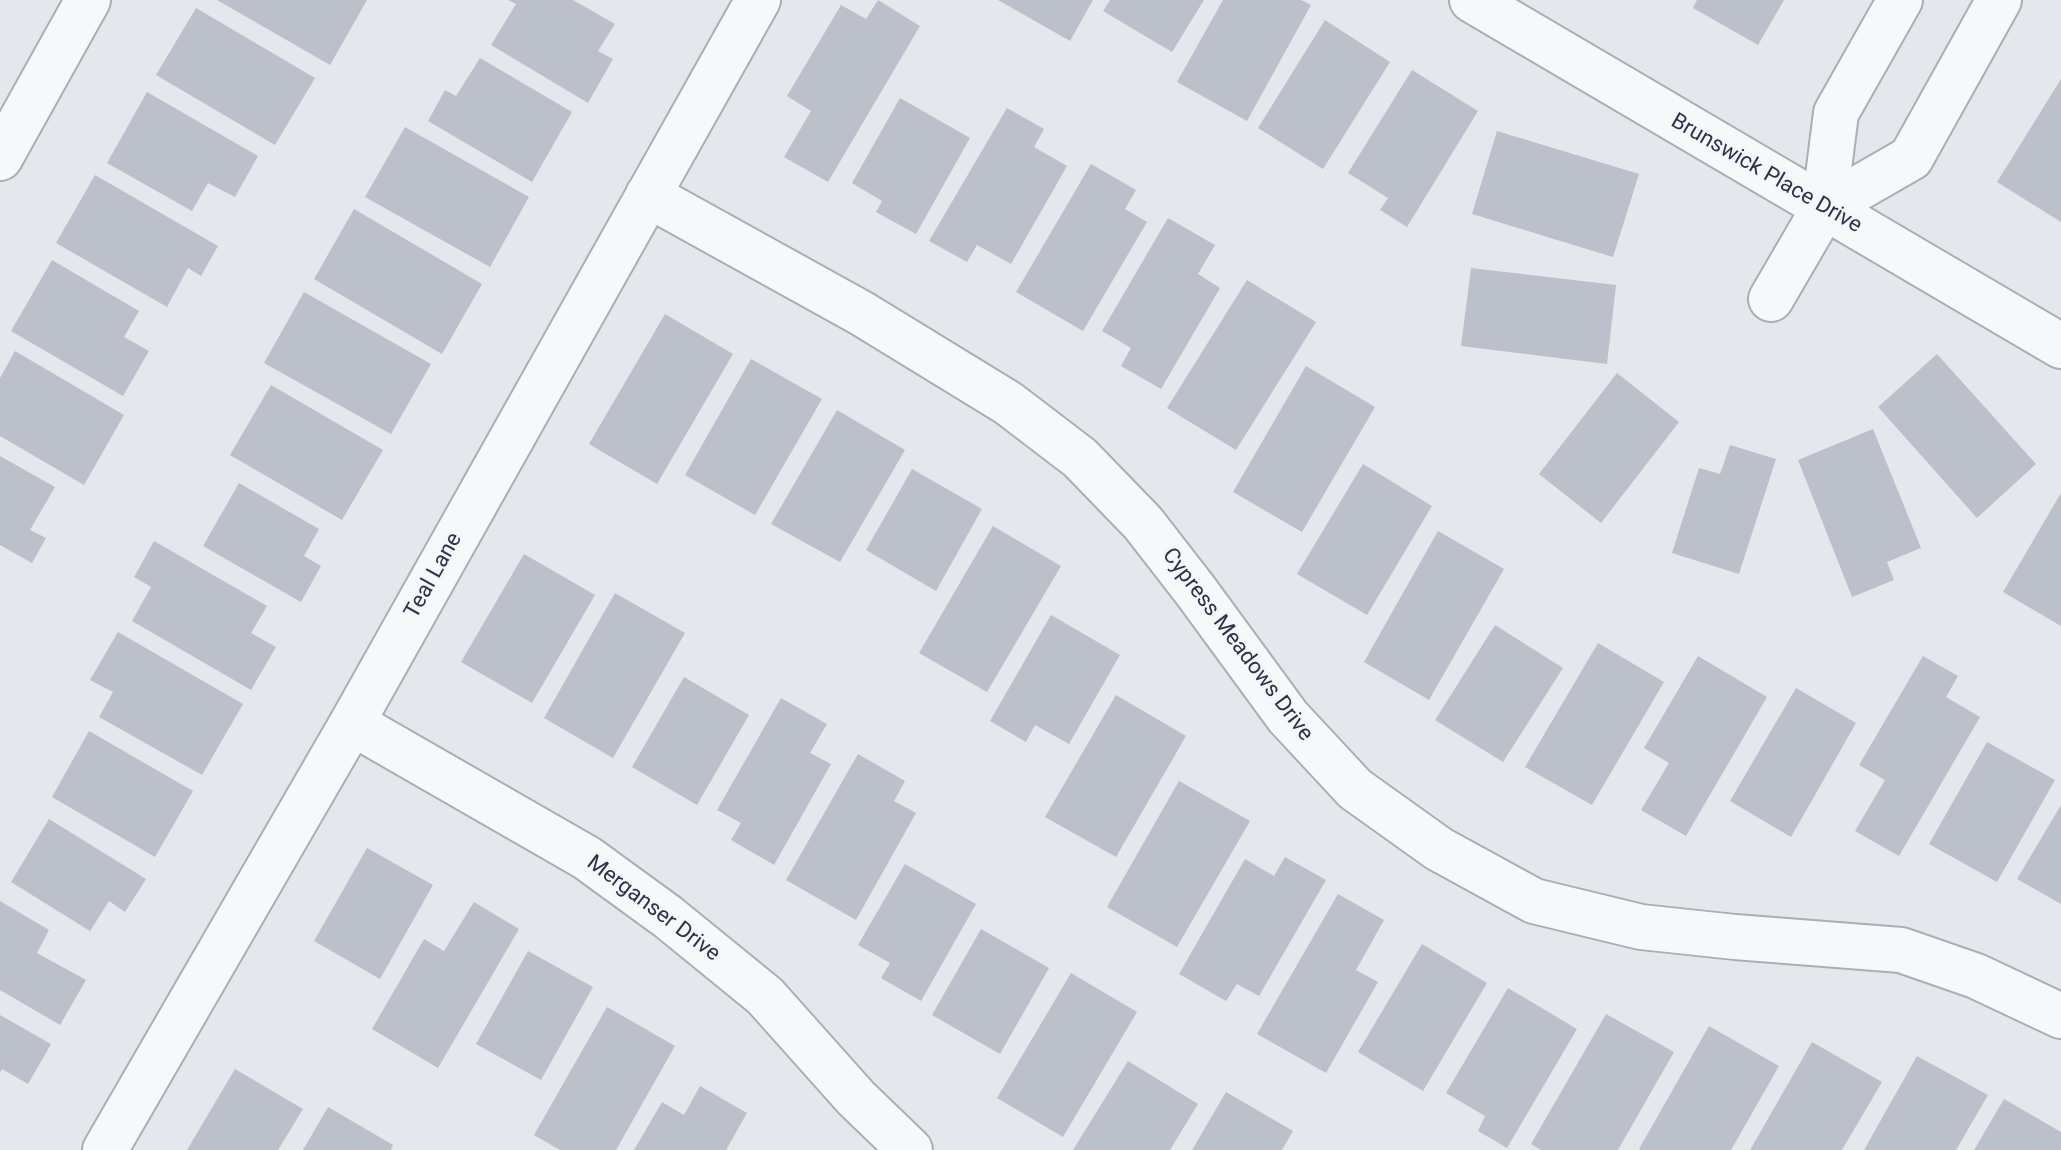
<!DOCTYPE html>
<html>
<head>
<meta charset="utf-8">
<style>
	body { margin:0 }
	canvas { display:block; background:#e4e7ec }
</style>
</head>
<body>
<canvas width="2061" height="1150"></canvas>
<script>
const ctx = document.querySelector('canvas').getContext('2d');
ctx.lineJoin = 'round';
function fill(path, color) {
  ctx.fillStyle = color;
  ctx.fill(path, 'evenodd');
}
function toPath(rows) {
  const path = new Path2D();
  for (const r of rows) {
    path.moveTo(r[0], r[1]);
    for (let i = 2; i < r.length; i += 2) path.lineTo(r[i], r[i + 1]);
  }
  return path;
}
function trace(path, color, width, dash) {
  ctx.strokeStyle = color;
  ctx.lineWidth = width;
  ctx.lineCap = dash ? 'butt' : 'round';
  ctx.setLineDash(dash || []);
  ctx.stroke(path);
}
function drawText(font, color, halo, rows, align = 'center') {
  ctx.font = font + ' Roboto,sans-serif';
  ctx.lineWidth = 6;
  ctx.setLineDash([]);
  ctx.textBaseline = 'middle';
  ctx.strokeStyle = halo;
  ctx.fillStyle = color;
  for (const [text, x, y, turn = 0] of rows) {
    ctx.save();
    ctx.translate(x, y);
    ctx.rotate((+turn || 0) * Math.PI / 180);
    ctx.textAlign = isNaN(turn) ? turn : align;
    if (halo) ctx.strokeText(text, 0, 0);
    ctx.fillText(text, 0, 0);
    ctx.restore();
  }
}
const building = toPath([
	[217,0,367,0,330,65],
	[508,0,573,0,615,24,598,51,613,59,588,103,491,45,516,4],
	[878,0,920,26,828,182,784,157,811,111,787,96,841,5,866,19],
	[998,0,1093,0,1070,41],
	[1110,0,1204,0,1172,52,1103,11],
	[1223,0,1301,0,1311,5,1247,121,1177,82],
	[1697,0,1784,0,1758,45,1693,8],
	[196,8,315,78,275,145,156,75],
	[1325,20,1390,62,1323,169,1258,128],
	[480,58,572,112,532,182,428,121,445,90,456,96],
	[1412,70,1478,111,1407,227,1380,210,1388,198,1348,173],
	[2061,79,2061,222,1997,182],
	[147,92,258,156,235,197,208,183,192,211,107,163],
	[900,98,970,138,916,234,876,212,882,201,852,183],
	[1007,108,1044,129,1034,147,1067,166,1011,264,977,245,967,262,929,241],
	[405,127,529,197,490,267,365,197],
	[1497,131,1639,174,1613,257,1472,214],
	[1091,164,1136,190,1125,209,1147,222,1083,331,1016,292],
	[95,175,218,246,201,276,188,268,167,307,56,243],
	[354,209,482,284,442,354,314,279],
	[1168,218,1215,245,1198,274,1220,288,1161,389,1121,366,1131,348,1102,331],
	[52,260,139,311,124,337,149,351,123,396,11,331],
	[1471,268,1616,285,1607,364,1461,346],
	[1247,280,1316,322,1236,450,1167,408],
	[304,292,431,364,391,434,264,363],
	[665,314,733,354,657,484,589,444],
	[15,351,124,415,84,485,0,436,0,378],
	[1937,354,2036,464,1977,518,1878,407],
	[751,359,822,399,755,515,685,475],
	[1306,366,1375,407,1302,532,1233,492],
	[1617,373,1679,422,1601,523,1539,474],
	[271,385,383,450,342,520,230,455],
	[837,410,905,450,840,562,771,524],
	[1873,429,1921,548,1887,562,1894,580,1852,597,1798,460],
	[1730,445,1776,459,1739,574,1672,553,1699,468,1720,474],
	[0,456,55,487,30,530,46,538,32,563,0,545],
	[1363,464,1432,506,1367,615,1297,574],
	[912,469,982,509,936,591,866,550],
	[239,483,319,529,304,556,321,566,301,602,203,546],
	[2061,493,2061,626,2003,592],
	[993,526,1061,566,987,692,919,653],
	[1438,531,1504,569,1429,700,1364,662],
	[154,541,267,606,251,633,276,647,251,690,132,621,151,587,134,577],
	[524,554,595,595,532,703,461,662],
	[615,593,685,633,613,758,544,718],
	[1051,615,1120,655,1069,744,1035,725,1026,742,990,721],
	[1495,625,1563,668,1503,762,1435,720],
	[118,632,243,704,202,775,99,717,113,692,90,680],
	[1598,643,1664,682,1592,805,1525,767],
	[1698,656,1767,697,1686,836,1641,810,1669,763,1644,748],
	[1923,656,1958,676,1946,697,1980,717,1899,856,1855,831,1885,780,1859,765],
	[684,677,749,715,697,805,632,767],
	[1796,688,1856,723,1791,837,1730,801],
	[1116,695,1186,736,1116,857,1045,817],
	[781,698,827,724,810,753,831,764,774,865,731,840,741,823,717,810],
	[89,731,193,791,155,857,52,797],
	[1987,742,2055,780,1997,882,1929,844],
	[858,754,905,781,894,801,916,813,856,920,786,880],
	[1179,781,1250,821,1177,947,1107,907],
	[2061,805,2061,904,2017,879],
	[49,819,146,879,125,912,109,901,90,931,11,882],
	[367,848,433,885,380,979,314,941],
	[1285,857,1326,880,1259,996,1237,984,1226,1001,1179,974,1245,859,1274,876],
	[905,864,976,904,921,1001,881,978,890,963,858,945],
	[1338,894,1384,920,1356,970,1378,982,1326,1073,1257,1034],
	[0,901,49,930,37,953,86,980,60,1025,0,990],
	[474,902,519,929,438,1068,372,1029,424,939,444,951],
	[981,929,1049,968,1000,1054,932,1015],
	[1422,944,1487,983,1423,1091,1358,1052],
	[528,951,593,987,541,1080,476,1044],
	[1071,973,1137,1012,1063,1137,997,1098],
	[1508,988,1577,1029,1507,1148,1478,1131,1485,1116,1446,1093],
	[607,1007,675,1046,616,1150,560,1150,534,1135],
	[1606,1014,1674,1052,1618,1150,1541,1150,1531,1144],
	[0,1015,51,1044,28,1084,2,1069,0,1073],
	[1709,1026,1779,1066,1731,1150,1641,1150,1639,1149],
	[1812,1042,1882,1082,1842,1150,1750,1150],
	[1917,1056,1988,1095,1956,1150,1864,1150],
	[1128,1061,1198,1104,1170,1150,1073,1150],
	[235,1069,303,1109,278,1150,187,1150],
	[700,1086,747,1113,726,1150,634,1150,662,1102,684,1115],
	[1226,1092,1293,1131,1282,1150,1192,1150],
	[2004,1099,2061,1132,2061,1150,1974,1150],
	[328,1107,393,1145,391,1150,303,1150]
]);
const minor = toPath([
	[1472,0,2061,346],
	[0,158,88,0],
	[648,195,861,313,1008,403,1080,458,1143,523,1195,590,1288,717,1355,789,1439,849,1534,901,1641,927,1735,937,1901,950,1976,976,2061,1016],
	[1824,208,1911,158,1999,0],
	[1771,299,1824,208,1836,113,1900,0],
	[352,723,587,858,668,917,765,996,856,1098,910,1150],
	[105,1150,352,723,758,0]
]);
const streetNames = [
	["Brunswick Place Drive",1766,174,30],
	["Teal Lane",434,576,-61],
	["Cypress Meadows Drive",1237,645,53],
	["Merganser Drive",653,909,37]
];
fill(building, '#bbc0ca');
trace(minor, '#a9aeb7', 48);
trace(minor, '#f7f8fa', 44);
drawText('22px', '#2b3445', '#f4f6f9', streetNames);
</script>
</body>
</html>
